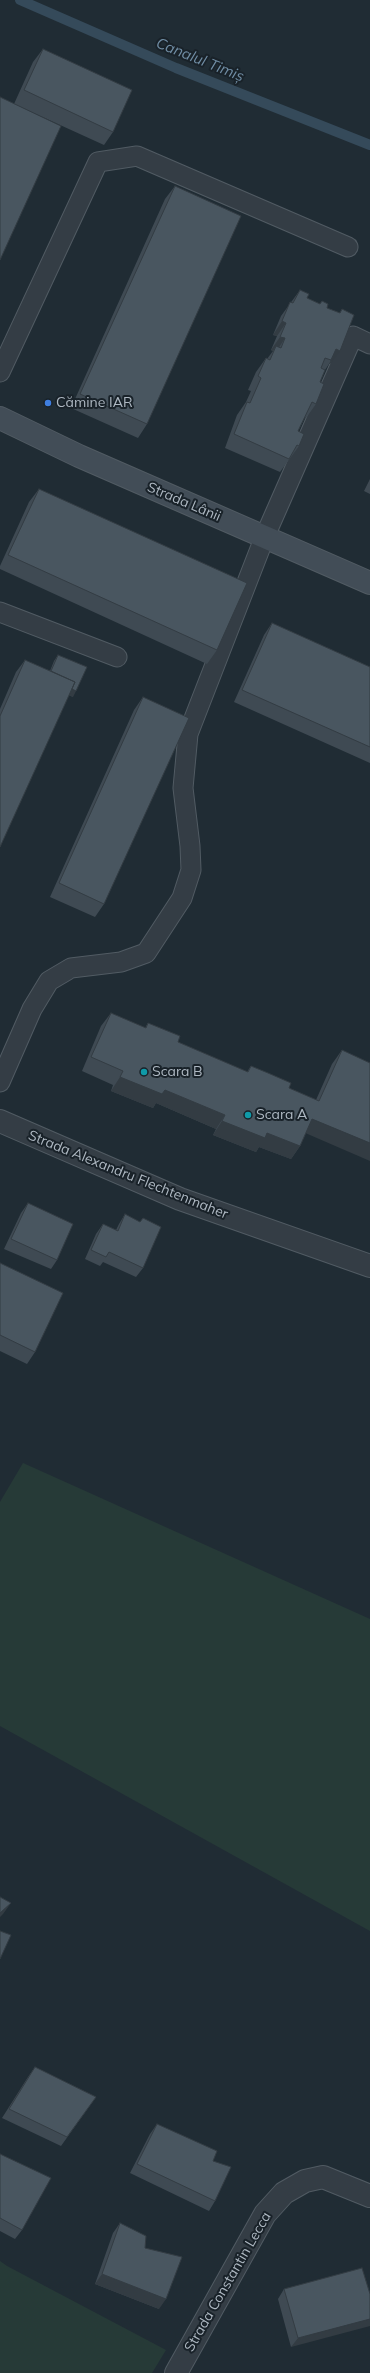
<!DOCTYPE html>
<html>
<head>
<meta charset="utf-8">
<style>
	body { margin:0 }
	canvas { display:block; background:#202c34 }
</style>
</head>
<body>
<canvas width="370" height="2373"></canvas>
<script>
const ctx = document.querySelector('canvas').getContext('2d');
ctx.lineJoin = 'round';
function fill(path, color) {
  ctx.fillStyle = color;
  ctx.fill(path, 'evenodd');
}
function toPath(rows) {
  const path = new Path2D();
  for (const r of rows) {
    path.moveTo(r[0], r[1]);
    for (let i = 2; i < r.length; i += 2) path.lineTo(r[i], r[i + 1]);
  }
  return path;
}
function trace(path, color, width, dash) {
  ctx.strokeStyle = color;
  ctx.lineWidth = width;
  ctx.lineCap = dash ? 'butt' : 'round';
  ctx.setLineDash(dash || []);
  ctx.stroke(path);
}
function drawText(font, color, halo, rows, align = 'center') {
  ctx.font = font + ' Mulish,sans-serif';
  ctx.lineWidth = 4;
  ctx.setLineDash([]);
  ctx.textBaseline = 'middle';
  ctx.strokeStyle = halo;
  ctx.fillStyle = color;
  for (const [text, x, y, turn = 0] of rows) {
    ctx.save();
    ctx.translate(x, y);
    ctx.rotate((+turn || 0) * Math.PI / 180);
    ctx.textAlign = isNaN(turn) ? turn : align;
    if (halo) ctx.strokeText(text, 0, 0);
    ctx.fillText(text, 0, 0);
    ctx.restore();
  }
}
const green = toPath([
	[23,1463,370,1619,370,1931,0,1726,0,1502],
	[0,2261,7,2266,166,2350,152,2373,0,2373]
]);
const stream = toPath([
	[20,0,176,68,370,145]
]);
const service = toPath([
	[0,372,98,162,137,156,348,247],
	[0,612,117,657],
	[0,1082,32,1009,49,981,71,968,121,962,146,953,182,898,191,870,190,846,183,788,188,734,265,536,353,336,370,344]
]);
const minor = toPath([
	[0,1121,180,1199,370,1266],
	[176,2373,265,2214,284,2193,305,2181,323,2177,370,2196]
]);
const secondary = toPath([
	[0,418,79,456,370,583]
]);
const wall = toPath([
	[43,49,113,132,104,145,14,104,33,62],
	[175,186,147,424,138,438,71,408,165,199],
	[300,290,307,298,320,304,322,301,327,308,340,313,330,364,329,364,325,370,320,382,316,404,306,418,305,417,298,431,299,446,280,472,225,448,237,415,246,402,251,391,248,390,256,372,266,358,267,359,273,351,271,350,277,336,273,335,281,316],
	[370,479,370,494,364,491],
	[39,489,217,650,207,664,0,569,0,566,29,502],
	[272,623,370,667,370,763,234,702,264,635],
	[58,655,73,697,69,695,0,847,0,709,16,672,25,660,50,671,54,661],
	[143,697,104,904,95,917,50,897,134,710],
	[111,1013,145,1028,148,1023,178,1042,247,1072,251,1066,289,1088,316,1100,332,1064,342,1050,300,1146,291,1159,259,1147,256,1152,213,1135,216,1129,156,1103,153,1108,111,1091,113,1085,82,1071,101,1026],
	[28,1203,57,1260,51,1269,4,1249,21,1213],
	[125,1214,143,1268,136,1277,103,1262,100,1266,85,1259,96,1234,103,1224,116,1230,119,1224],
	[0,1263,35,1352,27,1364,0,1351],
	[35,2067,96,2097,61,2146,2,2118,28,2077],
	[157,2124,213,2161,215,2201,209,2211,130,2173,150,2134],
	[0,2154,22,2230,15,2239,0,2231],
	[120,2223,159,2309,95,2284,113,2233],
	[284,2289,370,2294,291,2347,278,2299]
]);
const shadedWall = toPath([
	[282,321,286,323,277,336,273,335],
	[280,337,285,338,276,352,276,346,273,351,271,350],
	[336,349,340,351,330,364,329,364,331,360],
	[48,679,76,691,73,697,44,685],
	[120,1077,165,1090,225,1115,216,1129,156,1103,153,1108,111,1091],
	[312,1119,370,1143,370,1161,303,1132],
	[222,1121,267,1133,300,1146,291,1159,259,1147,256,1152,213,1135],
	[11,1903,3,1914,0,1917,0,1913],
	[102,2274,166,2299,159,2309,95,2284],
	[370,2319,370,2326,291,2347,298,2338]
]);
const building = toPath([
	[43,49,132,90,113,132,24,90,43,49],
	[0,97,61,126,0,260,0,97],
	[175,186,241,216,147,424,80,394,175,186],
	[300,290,309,294,307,298,320,304,322,301,328,304,327,308,340,313,342,309,354,315,340,351,336,349,331,360,325,358,321,368,325,370,320,382,324,384,316,404,312,402,298,431,304,434,299,446,297,445,289,459,234,434,247,402,250,403,261,378,258,376,266,358,270,360,276,346,281,348,285,338,280,337,286,323,282,321,290,302,293,303,300,290],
	[39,489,247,583,217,650,8,555,39,489],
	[272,623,370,667,370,747,242,690,272,623],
	[58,655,87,667,76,691,72,689,75,682,51,671,58,655],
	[25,660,75,682,0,847,0,716,25,660],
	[143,697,189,718,104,904,59,883,143,697],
	[111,1013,146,1028,148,1023,180,1036,178,1042,248,1072,251,1066,268,1073,291,1083,289,1088,319,1101,342,1050,370,1063,370,1143,312,1119,300,1146,267,1133,265,1138,222,1121,225,1115,165,1090,162,1094,120,1077,123,1071,91,1057,111,1013],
	[28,1203,73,1224,57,1260,11,1239,28,1203],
	[125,1214,140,1222,143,1218,161,1227,143,1268,109,1252,106,1257,91,1250,103,1224,118,1231,125,1214],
	[0,1263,63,1293,35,1352,0,1335,0,1263],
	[0,1897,11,1903,0,1913,0,1897],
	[0,1931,11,1935,0,1959,0,1931],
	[35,2067,96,2097,67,2137,9,2109,35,2067],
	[157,2124,217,2151,213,2161,231,2167,215,2201,137,2164,157,2124],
	[0,2154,51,2178,22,2230,0,2218,0,2154],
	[120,2223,146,2236,145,2248,182,2257,166,2299,102,2274,120,2223],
	[362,2268,370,2294,370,2319,298,2338,284,2289,362,2268]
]);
const markers = [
	[48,403,4,"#3f7fe0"],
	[144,1072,4,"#0f9aa8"],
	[248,1115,4,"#0f9aa8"]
];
const poiNames = [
	["Cămine IAR",56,403],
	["Scara B",152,1072],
	["Scara A",256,1115]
];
const streetNames = [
	["Strada Lânii",184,502,23],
	["Strada Alexandru Flechtenmaher",128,1175,22],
	["Strada Constantin Lecca",228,2282,-60]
];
const waterNames = [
	["Canalul Timiș",200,60,22]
];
fill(green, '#263a37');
trace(stream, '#354a5a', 10);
trace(service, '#515b63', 21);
trace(minor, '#515b63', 24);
trace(secondary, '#515b63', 24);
trace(service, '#343d45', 19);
trace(minor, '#343d45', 22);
trace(secondary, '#424d57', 22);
fill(wall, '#3f4a53');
fill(shadedWall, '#333c43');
fill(building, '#495660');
trace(building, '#333c43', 1);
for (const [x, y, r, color] of markers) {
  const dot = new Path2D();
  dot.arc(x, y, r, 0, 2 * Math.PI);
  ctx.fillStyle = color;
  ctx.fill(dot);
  trace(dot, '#192229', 1.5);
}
drawText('14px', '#aeb8c2', '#192229', poiNames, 'left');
drawText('14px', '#aeb8c2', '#192229', streetNames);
drawText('italic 15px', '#708da4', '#192229', waterNames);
</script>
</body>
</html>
